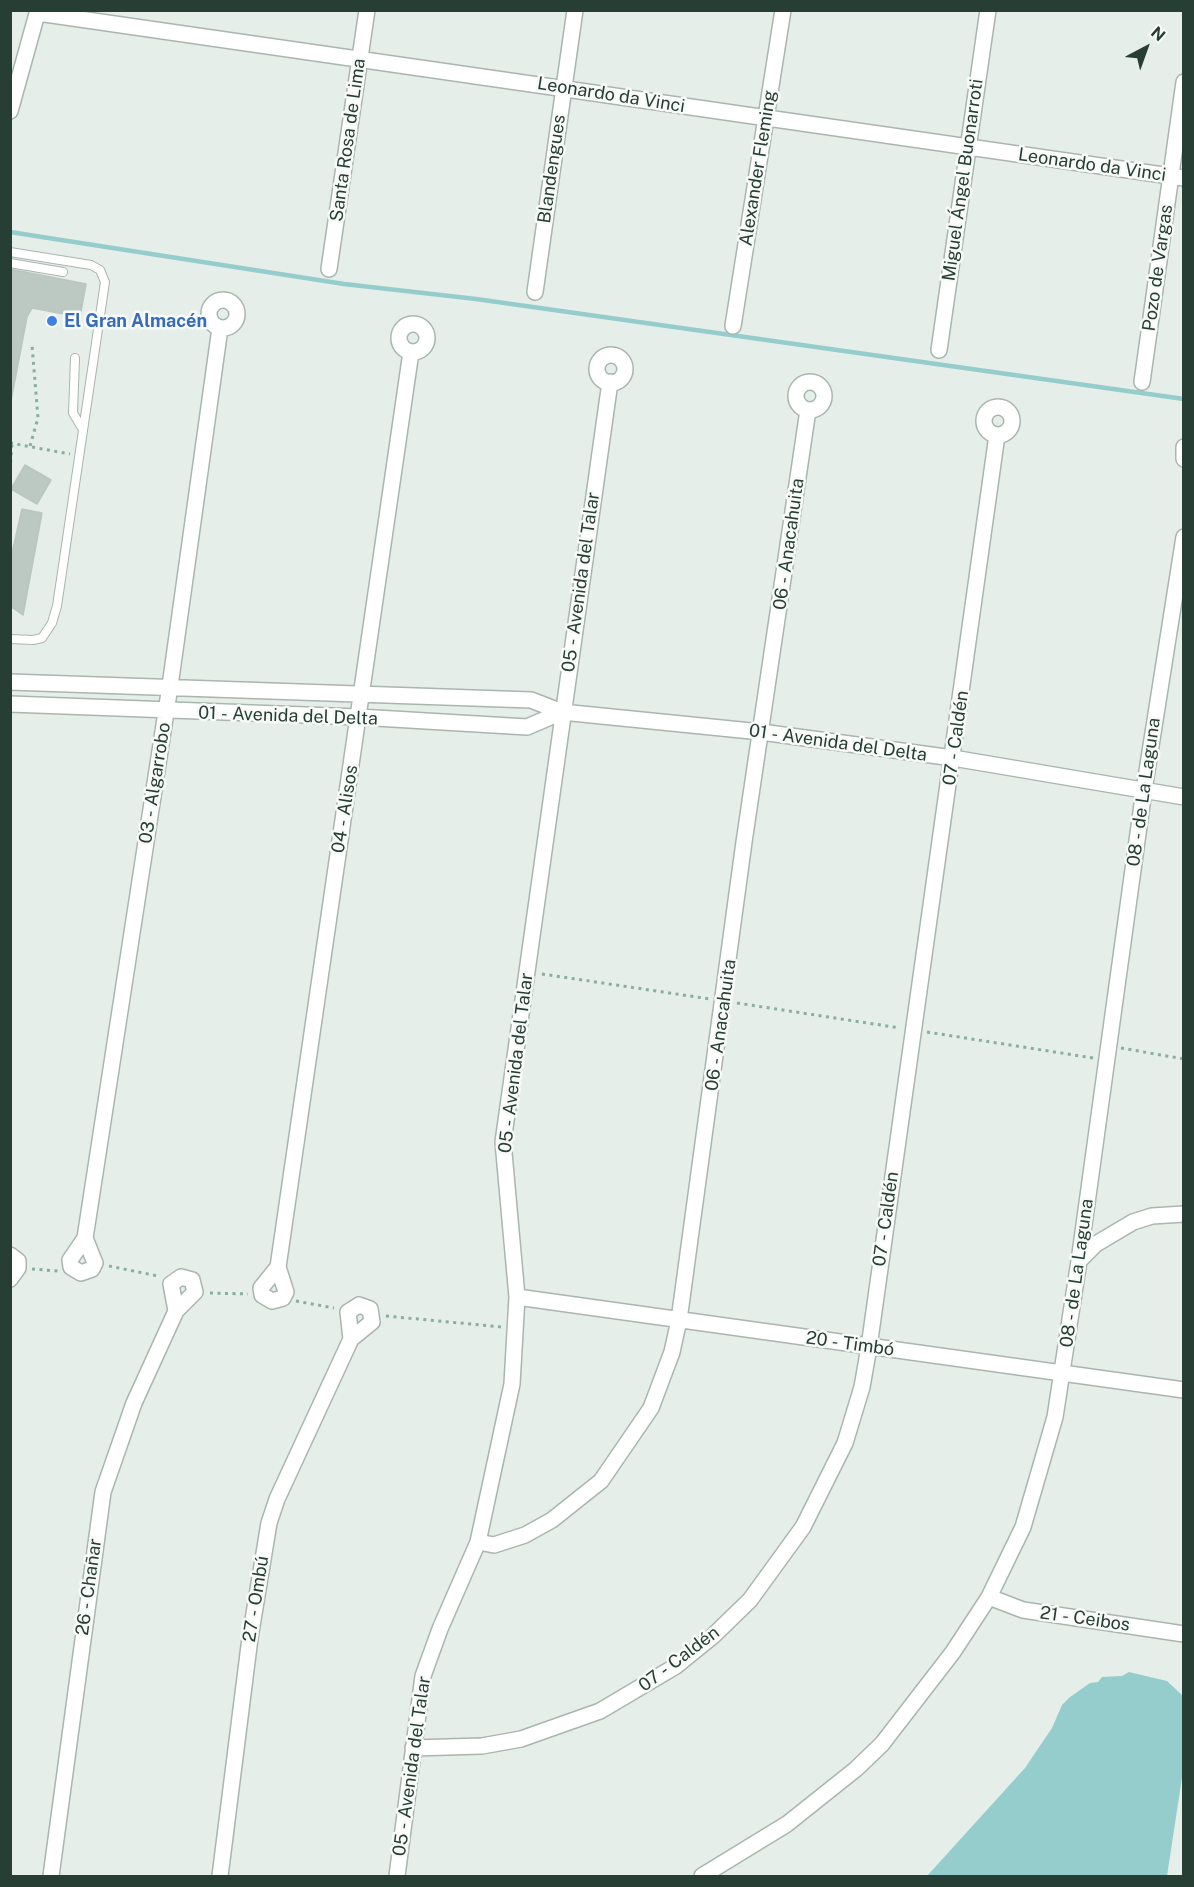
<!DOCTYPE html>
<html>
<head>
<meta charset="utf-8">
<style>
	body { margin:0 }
	#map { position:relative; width:1194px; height:1887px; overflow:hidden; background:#e6eee9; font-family:"Public Sans",sans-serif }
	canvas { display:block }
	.frame { position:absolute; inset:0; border:12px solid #273e34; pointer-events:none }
	.north { position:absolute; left:1116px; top:18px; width:60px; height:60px; -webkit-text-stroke:4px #f7faf8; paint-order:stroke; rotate:41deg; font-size:16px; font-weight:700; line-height:24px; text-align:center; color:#273e34 }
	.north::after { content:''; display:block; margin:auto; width:21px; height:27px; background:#273e34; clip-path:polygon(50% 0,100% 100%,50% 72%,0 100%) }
</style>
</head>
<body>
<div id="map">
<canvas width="1194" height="1887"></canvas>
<div class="frame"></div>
<div class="north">N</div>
</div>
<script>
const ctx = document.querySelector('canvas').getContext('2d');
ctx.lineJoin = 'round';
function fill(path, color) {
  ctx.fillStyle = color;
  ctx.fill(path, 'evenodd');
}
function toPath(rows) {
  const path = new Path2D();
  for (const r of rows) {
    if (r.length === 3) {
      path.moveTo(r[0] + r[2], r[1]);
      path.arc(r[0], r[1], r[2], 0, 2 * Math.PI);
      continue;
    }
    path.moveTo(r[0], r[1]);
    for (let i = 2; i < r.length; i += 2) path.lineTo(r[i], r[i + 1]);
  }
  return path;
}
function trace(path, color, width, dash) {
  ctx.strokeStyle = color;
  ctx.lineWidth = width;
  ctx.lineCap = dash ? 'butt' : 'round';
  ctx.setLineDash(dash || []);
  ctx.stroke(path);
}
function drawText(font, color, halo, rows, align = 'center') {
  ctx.font = font + ' "Public Sans",sans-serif';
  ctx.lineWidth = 5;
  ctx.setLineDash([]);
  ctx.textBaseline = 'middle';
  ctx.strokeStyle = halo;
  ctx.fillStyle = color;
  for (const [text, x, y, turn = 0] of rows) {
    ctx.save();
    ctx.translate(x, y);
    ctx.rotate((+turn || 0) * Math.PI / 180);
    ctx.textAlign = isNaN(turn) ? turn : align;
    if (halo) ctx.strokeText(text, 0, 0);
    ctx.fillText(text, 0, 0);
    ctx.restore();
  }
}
const water = toPath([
	[1129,1672,1167,1681,1183,1696,1183,1771,1167,1876,927,1876,1025,1768,1052,1728,1062,1705,1070,1697,1090,1683,1098,1682,1102,1677,1122,1676]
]);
const stream = toPath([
	[10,232,344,284,476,299,1184,399]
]);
const building = toPath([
	[10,269,86,284,80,317,32,308,27,317,10,406,10,285,13,282,10,269],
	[25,465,51,480,37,504,11,489,25,465],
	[22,509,42,513,23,615,10,606,10,562,22,509]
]);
const path = toPath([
	[10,443,70,454],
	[30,446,38,418,32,345],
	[10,470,12,443],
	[542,974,710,999],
	[737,1003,900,1028],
	[927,1032,1093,1058],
	[1121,1048,1184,1059],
	[109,1266,158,1276],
	[32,1269,58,1271],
	[210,1293,248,1294],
	[296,1301,334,1308],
	[386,1316,502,1327]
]);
const service = toPath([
	[10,252,91,265,100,270,105,282,57,606,52,623,42,638,33,640,10,639],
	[10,263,63,272],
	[75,358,73,413,82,428]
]);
const minor = toPath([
	[38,13,1184,178],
	[10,111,38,10],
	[329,269,367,10],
	[535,292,575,10],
	[223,314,14],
	[413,338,14],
	[733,326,783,10],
	[939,350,988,10],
	[611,369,14],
	[1142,382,1184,82],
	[810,396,14],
	[998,421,14],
	[1184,447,1184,459],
	[10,682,531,700,562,712,761,732,953,758,1184,797],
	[10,704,359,717,527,727,562,712],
	[85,1238,170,686,220,328],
	[85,1238,95,1263,92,1269,81,1273,71,1267,70,1260,85,1238],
	[10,1255,18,1261,18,1268,10,1279],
	[1079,1261,1096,1244,1133,1222,1152,1216,1184,1214],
	[278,1267,411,352],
	[278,1267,286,1292,283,1298,272,1301,262,1295,261,1288,278,1267],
	[181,1277,192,1280,195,1292,176,1311,171,1284,181,1277],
	[517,1297,1184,1390],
	[359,1305,370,1309,372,1322,351,1339,348,1312,359,1305],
	[478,1542,494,1545,525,1535,552,1520,601,1481,651,1408,672,1352,679,1320,744,842,808,410],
	[989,1597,1023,1610,1184,1634],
	[413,1748,482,1746,521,1739,600,1711,676,1666,713,1636,750,1600,803,1527,845,1443,862,1387,869,1347,997,435],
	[51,1876,103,1492,134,1403,176,1311],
	[220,1876,250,1638,269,1523,277,1499,351,1339],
	[397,1876,423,1676,440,1629,478,1542,512,1384,517,1297,503,1142,610,382],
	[702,1876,787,1824,856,1769,882,1744,953,1652,989,1597,1023,1527,1055,1417,1079,1261,1144,790,1184,537]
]);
const markers = [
	[52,321,6,"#3f7fe0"]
];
const streetNames = [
	["Leonardo da Vinci",611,95,9],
	["Santa Rosa de Lima",348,140,-82],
	["Leonardo da Vinci",1092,165,8],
	["Alexander Fleming",758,168,-81],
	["Blandengues",552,169,-82],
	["Miguel Ángel Buonarroti",963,180,-82],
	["Pozo de Vargas",1158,268,-82],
	["06 - Anacahuita",789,544,-82],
	["05 - Avenida del Talar",581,582,-82],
	["01 - Avenida del Delta",288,716,2],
	["07 - Caldén",956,738,-82],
	["01 - Avenida del Delta",838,743,8],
	["03 - Algarrobo",155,783,-81],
	["08 - de La Laguna",1144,792,-82],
	["04 - Alisos",345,809,-81],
	["06 - Anacahuita",721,1025,-82],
	["05 - Avenida del Talar",516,1063,-83],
	["07 - Caldén",886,1219,-82],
	["08 - de La Laguna",1077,1273,-82],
	["20 - Timbó",850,1344,8],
	["26 - Chañar",89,1587,-82],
	["27 - Ombú",256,1599,-81],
	["21 - Ceibos",1085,1619,8],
	["07 - Caldén",679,1659,-37],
	["05 - Avenida del Talar",412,1766,-82]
];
const shopNames = [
	["El Gran Almacén",64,321]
];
fill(water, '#95cccc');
trace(stream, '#95cccc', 4.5);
fill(building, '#bcc8c2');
trace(building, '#b9c7bf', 1.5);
trace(service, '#a9b6af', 10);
trace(minor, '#a9b6af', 18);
trace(path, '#8aae9d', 3, [3, 4.5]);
trace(service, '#fff', 8);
trace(minor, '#fff', 15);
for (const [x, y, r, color] of markers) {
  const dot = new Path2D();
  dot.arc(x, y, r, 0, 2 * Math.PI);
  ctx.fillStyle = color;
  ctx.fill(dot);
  trace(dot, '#f7faf8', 2);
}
drawText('18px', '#273e34', '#f7faf8', streetNames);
drawText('bold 18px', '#366cbe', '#f7faf8', shopNames, 'left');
</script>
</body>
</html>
